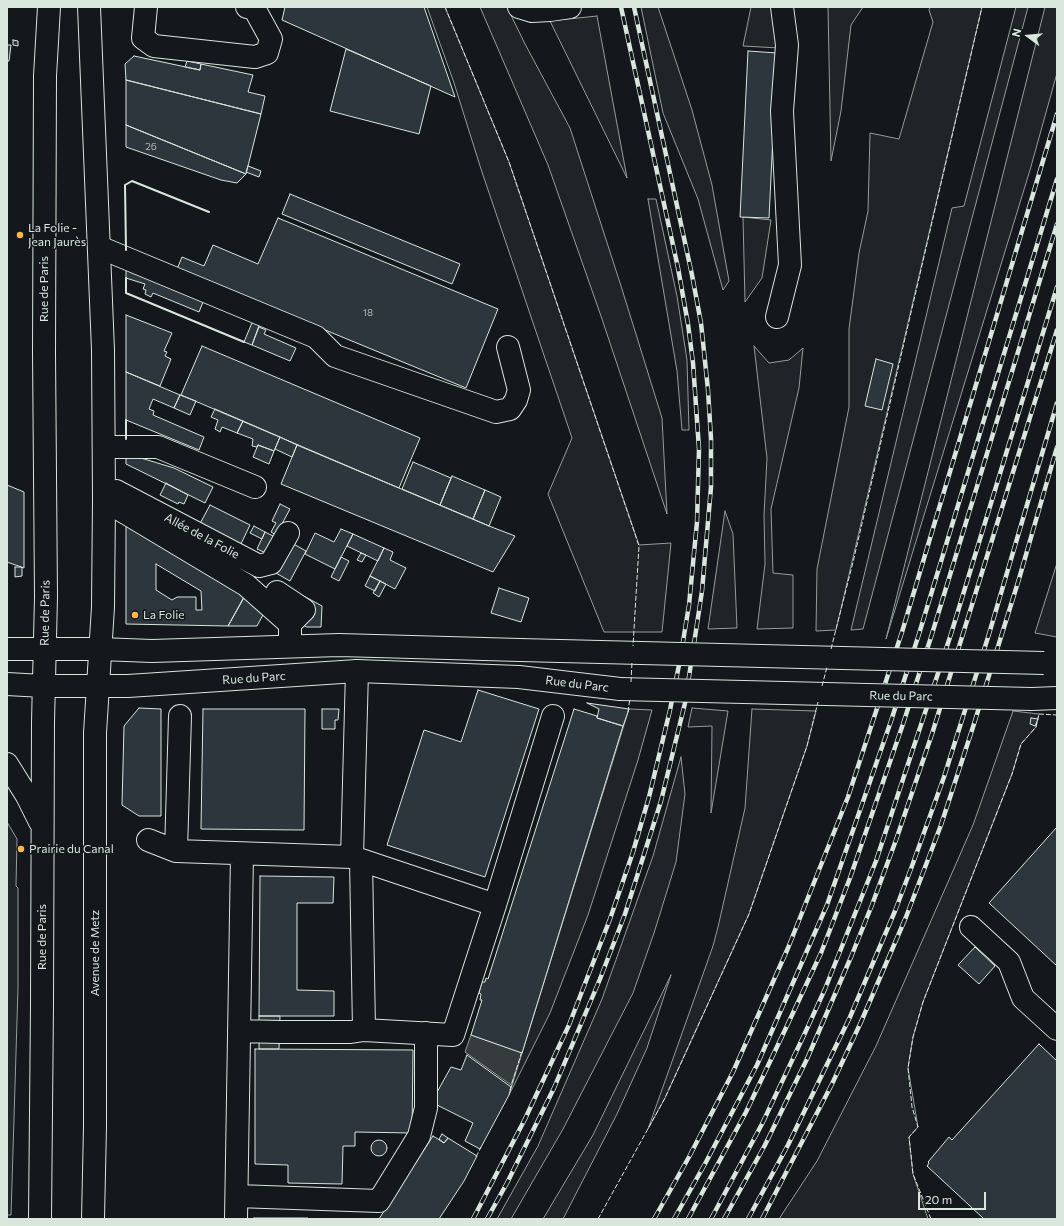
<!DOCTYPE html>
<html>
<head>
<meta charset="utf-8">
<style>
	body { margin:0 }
	#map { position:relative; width:1064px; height:1226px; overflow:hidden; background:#14181c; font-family:Commissioner,sans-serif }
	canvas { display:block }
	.frame { position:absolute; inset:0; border:8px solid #d8e6dc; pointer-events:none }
	.north { position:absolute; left:1008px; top:16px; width:40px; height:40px; -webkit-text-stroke:3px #14181c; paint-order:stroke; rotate:286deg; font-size:11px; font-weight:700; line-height:16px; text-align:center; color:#d8e6dc }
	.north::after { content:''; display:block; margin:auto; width:14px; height:18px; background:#d8e6dc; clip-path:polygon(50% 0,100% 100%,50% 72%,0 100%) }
	.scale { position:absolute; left:918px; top:1192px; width:68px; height:18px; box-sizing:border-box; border:2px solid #d8e6dc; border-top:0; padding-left:5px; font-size:12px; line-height:14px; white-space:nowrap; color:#d8e6dc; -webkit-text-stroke:3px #14181c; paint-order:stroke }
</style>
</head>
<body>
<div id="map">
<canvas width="1064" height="1226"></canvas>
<div class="frame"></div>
<div class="north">N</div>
<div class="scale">20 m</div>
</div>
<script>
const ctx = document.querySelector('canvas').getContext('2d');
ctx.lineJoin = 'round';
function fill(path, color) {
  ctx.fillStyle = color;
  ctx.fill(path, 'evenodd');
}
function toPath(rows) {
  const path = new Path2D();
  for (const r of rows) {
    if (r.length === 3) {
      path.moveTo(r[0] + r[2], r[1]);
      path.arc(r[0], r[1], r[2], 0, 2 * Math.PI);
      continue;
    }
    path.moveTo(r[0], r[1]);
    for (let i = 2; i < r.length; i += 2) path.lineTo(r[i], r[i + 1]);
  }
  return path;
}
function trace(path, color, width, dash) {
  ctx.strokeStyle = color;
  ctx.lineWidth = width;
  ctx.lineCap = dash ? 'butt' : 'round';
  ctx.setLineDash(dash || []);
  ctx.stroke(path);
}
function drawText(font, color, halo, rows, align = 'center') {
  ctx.font = font + ' Commissioner,sans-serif';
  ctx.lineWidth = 3;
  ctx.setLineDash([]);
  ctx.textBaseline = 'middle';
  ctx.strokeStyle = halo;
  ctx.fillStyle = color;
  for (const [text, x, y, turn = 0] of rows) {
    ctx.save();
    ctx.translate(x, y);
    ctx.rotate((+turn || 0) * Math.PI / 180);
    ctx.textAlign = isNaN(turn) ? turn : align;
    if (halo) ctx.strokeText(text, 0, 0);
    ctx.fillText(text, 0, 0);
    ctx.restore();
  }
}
const green = toPath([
	[427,7,445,7,509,162,639,545,671,543,662,632,604,632,548,494,572,438,481,169,454,83,427,7],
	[480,7,507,7,525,44,570,128,621,286,662,418,667,514,602,319,548,165,480,7],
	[641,7,658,7,692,110,712,185,729,281,723,290,698,199,663,113,641,7],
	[751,7,775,7,779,48,743,46,751,7],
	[828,7,863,7,851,25,841,111,831,161,828,7],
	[930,7,982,7,836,630,816,631,817,569,849,407,849,329,859,253,868,211,870,133,899,139,933,22,929,10,930,7],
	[1016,7,1028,7,863,629,851,630,952,208,964,206,1016,7],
	[1045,7,1057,7,1057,73,1030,170,886,639,1045,7],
	[597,16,627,178,550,21,597,16],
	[648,199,656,199,677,296,687,360,689,430,682,430,677,371,648,199],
	[743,217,771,220,762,278,745,302,743,217],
	[754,346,769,363,789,360,803,348,799,388,771,509,773,573,793,575,793,628,757,629,765,564,764,515,767,458,754,346],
	[725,511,733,534,737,628,708,629,725,511],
	[1057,563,1057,637,1035,633,1057,563],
	[692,708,728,711,711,813,712,726,688,727,692,708],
	[629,709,652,710,638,760,588,915,550,1013,509,1095,629,709],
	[752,709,816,711,807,746,749,914,665,1098,648,1129,713,946,718,927,745,808,752,709],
	[1013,711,1039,714,1036,727,1021,744,1012,774,923,1002,913,1037,908,1068,918,1127,909,1137,913,1174,928,1219,779,1219,817,1161,876,1046,973,825,1013,711],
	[681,757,685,794,676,862,654,933,633,993,563,1129,511,1219,497,1219,538,1146,602,999,653,856,681,757],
	[7,822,17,839,16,886,18,888,18,988,11,1215,7,1215,7,822],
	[671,975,647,1048,617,1114,563,1219,543,1219,593,1135,671,975]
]);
const water = toPath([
	[471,1035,522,1053,511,1085,465,1052,471,1035]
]);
const building = toPath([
	[285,7,424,7,455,97,282,20,285,7],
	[13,40,18,41,18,46,13,45,13,40],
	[7,45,11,45,9,61,7,61,7,45],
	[346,49,431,86,419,134,330,111,346,49],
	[748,51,777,53,769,218,740,217,748,51],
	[134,56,200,70,201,64,253,75,248,92,265,96,261,114,126,80,125,64,134,56],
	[187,61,201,64,200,70,185,67,187,61],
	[126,80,261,114,246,174,126,125,126,80],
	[126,125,246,174,237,183,221,180,126,147,126,125],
	[248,166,261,171,259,177,246,172,248,166],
	[290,194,460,264,452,284,282,214,290,194],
	[278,218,498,309,466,388,177,269,182,257,204,266,213,245,258,264,278,218],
	[126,266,205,297,199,312,153,293,151,297,145,294,146,290,143,289,145,284,126,278,126,266],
	[126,315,172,333,164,351,167,352,165,356,171,359,160,386,126,372,126,315],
	[254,318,261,320,252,345,244,342,254,318],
	[259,327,266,330,264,334,296,348,290,361,252,345,259,327],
	[202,346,420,438,399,488,181,395,202,346],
	[876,359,893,364,882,410,865,406,876,359],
	[126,372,180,395,174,408,153,399,149,409,154,411,153,415,204,437,199,450,126,420,126,372],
	[180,395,196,401,190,415,174,408,180,395],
	[215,409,243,421,237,433,222,427,220,432,215,429,218,420,211,417,215,409],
	[243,421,280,437,274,451,258,445,257,447,252,446,253,439,237,433,243,421],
	[280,437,297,445,292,457,275,449,280,437],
	[258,445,274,451,269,464,253,457,258,445],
	[297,445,489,526,515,536,493,572,281,484,297,445],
	[126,452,141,458,174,468,213,487,205,503,126,464,126,452],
	[413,462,451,478,440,505,402,489,413,462],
	[452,476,485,490,473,519,440,505,452,476],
	[166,483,188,495,184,504,179,502,178,504,160,495,166,483],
	[7,485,24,492,24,568,7,562,7,485],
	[485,490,501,497,489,526,473,519,485,490],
	[280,504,290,509,276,535,271,532,276,523,272,521,280,504],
	[210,505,250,525,237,552,196,531,210,505],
	[126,522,245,595,228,626,126,624,126,522],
	[156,564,201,591,202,610,196,610,196,597,177,597,172,600,156,590,156,564],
	[254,526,265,532,262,539,250,533,254,526],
	[341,529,353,534,335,569,305,554,315,533,334,542,341,529],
	[265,532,275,537,266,553,257,549,265,532],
	[353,534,384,548,378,561,347,546,353,534],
	[290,542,306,551,290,581,274,572,290,542],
	[384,548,393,552,390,560,406,568,395,589,370,576,384,548],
	[361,553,366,555,362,562,357,560,361,553],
	[341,557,349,561,339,581,331,577,341,557],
	[15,567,22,567,22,576,15,577,15,567],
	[370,576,380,581,375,591,365,586,370,576],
	[380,581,386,584,379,597,373,593,380,581],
	[278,582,322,606,321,627,306,627,267,595,278,582],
	[499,588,529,598,521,622,491,613,499,588],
	[245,596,264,613,257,626,228,626,245,596],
	[478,690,539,709,485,877,387,845,424,730,461,742,478,690],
	[587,703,629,709,623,726,597,718,599,709,587,703],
	[139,708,161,709,161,816,139,816,122,805,124,726,139,708],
	[203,709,305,709,304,830,201,829,203,709],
	[322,709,339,709,338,720,335,720,335,729,322,729,322,709],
	[574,709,597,716,597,718,623,726,522,1053,471,1035,482,1000,480,1000,481,994,479,993,482,982,485,982,486,978,488,979,574,709],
	[1031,718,1038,719,1035,726,1030,724,1031,718],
	[1057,827,1057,966,989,903,1057,827],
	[260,876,334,877,333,903,297,903,297,990,334,991,334,1016,259,1016,260,876],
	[975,947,995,966,979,984,958,965,975,947],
	[259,1016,280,1016,279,1049,259,1049,259,1016],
	[1039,1044,1057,1061,1057,1219,984,1219,927,1166,929,1163,928,1162,949,1137,952,1140,1039,1044],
	[255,1049,413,1050,412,1133,355,1132,355,1146,343,1146,342,1184,288,1183,288,1165,255,1164,255,1049],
	[467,1055,511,1087,509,1095,480,1149,465,1141,473,1123,437,1105,436,1094,451,1067,461,1070,467,1055],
	[442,1134,448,1138,444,1143,439,1139,442,1134],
	[433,1136,444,1143,448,1138,477,1156,464,1181,439,1219,379,1219,433,1136],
	[379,1148,8],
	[254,1218,308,1218,308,1219,254,1219,254,1218]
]);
const minor = toPath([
	[146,7,143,38,154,46,255,57,267,53,271,39,254,8,247,7],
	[519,7,532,11,550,10,570,7],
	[99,247,316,337,335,356,496,412,510,409,516,400,519,390,508,347],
	[777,317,790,265,782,111,787,45,782,7],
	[104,447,158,447,255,487],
	[116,491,259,566,271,563,288,533],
	[104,500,246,585,290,624],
	[277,592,304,610,290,624,290,637],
	[148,840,176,851,352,857,357,671],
	[176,851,180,716],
	[352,857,495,905],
	[971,927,1009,962,1023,998,1057,1029],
	[364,1030,453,1035,495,905,553,716],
	[239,1031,280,1032,351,1032,364,1030,361,860],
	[237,1196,379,1201,419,1136,426,1108,426,1033],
	[236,1219,242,854]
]);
const major = toPath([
	[89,7,103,350,104,500,103,607,95,733,95,1126,93,1219],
	[7,649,100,649,152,651,339,645,520,650],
	[7,684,43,686,128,686,357,671,519,677,620,689],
	[1032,699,1057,698],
	[7,764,27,796,40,822],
	[40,1219,42,1004,43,722,46,597,44,352,45,76,49,7]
]);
const rail = toPath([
	[473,1219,525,1119,569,1025,610,919,633,852,649,797,670,710,680,660,689,605,697,522,699,449,693,363,688,324,678,268,621,7],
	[487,1219,507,1183,554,1088,600,979,625,914,661,801,674,748,685,703,702,591,711,487,711,439,708,390,701,323,692,275,634,7],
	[654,1219,689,1157,733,1072,788,948,848,797,902,632,1057,114],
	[674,1219,706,1162,757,1065,827,905,891,721,919,634,1057,179],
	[688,1219,746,1112,785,1030,821,953,850,878,903,724,932,634,1057,224],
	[711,1219,762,1124,805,1033,825,989,876,861,951,634,1057,287],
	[724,1219,765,1145,807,1059,851,957,872,905,896,840,932,734,1057,330],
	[748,1219,788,1145,850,1017,895,911,912,866,944,777,989,634,1057,403],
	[762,1219,832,1084,861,1022,906,917,924,870,941,825,973,727,1019,579,1057,447]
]);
const majorBridge = toPath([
	[520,650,1044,663],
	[620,689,1032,699]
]);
const fence = toPath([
	[445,7,509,162,639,546,633,646],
	[831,649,854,558,982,7],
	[631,682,632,662],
	[822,686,827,667],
	[628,712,630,698],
	[510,1090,522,1051],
	[476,1157,481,1147],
	[598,1219,665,1098,749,914,807,746,818,702],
	[931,1219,913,1174,909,1137,918,1127,912,1107,908,1068,913,1037,923,1002,1012,774,1021,744,1036,727,1039,714,1057,715]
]);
const wall = toPath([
	[126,250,125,185,132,181,209,212],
	[126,278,126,293,244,342],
	[126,420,126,439]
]);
const markers = [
	[20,235,4,"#ffb74d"],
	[135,615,4,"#ffb74d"],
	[21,849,4,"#ffb74d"]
];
const numberNames = [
	["26",151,147],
	["18",368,313]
];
const poiNames = [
	["La Folie -",28,228],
	["Jean Jaurès",28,242],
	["La Folie",143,615],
	["Prairie du Canal",29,849]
];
const streetNames = [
	["Rue de Paris",44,289,-90],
	["Allée de la Folie",202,536,28],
	["Rue de Paris",45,613,-89],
	["Rue du Parc",254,678,-4],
	["Rue du Parc",577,684,7],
	["Rue du Parc",901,696,1],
	["Rue de Paris",42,937,-90],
	["Avenue de Metz",95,953,-90]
];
fill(green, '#202428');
trace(green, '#939e99', 1);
fill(water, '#363b3e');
trace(water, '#939e99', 1);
fill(building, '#2c363c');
trace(building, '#d8e6dc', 1);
trace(minor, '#d8e6dc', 24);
trace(major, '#d8e6dc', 24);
trace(minor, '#14181c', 22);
trace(major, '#14181c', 22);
trace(rail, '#d8e6dc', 4.5);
trace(rail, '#14181c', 3, [9]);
trace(majorBridge, '#d8e6dc', 24, []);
trace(majorBridge, '#14181c', 22);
trace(fence, '#d8e6dc', 1, [5, 2]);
trace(wall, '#d8e6dc', 2);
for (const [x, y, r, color] of markers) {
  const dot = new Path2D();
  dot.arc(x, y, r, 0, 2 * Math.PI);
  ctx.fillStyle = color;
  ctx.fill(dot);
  trace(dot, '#14181c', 1.5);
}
drawText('10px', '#adbab4', null, numberNames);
drawText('12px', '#d8e6dc', '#14181c', poiNames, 'left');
drawText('12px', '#d8e6dc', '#14181c', streetNames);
</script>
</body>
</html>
